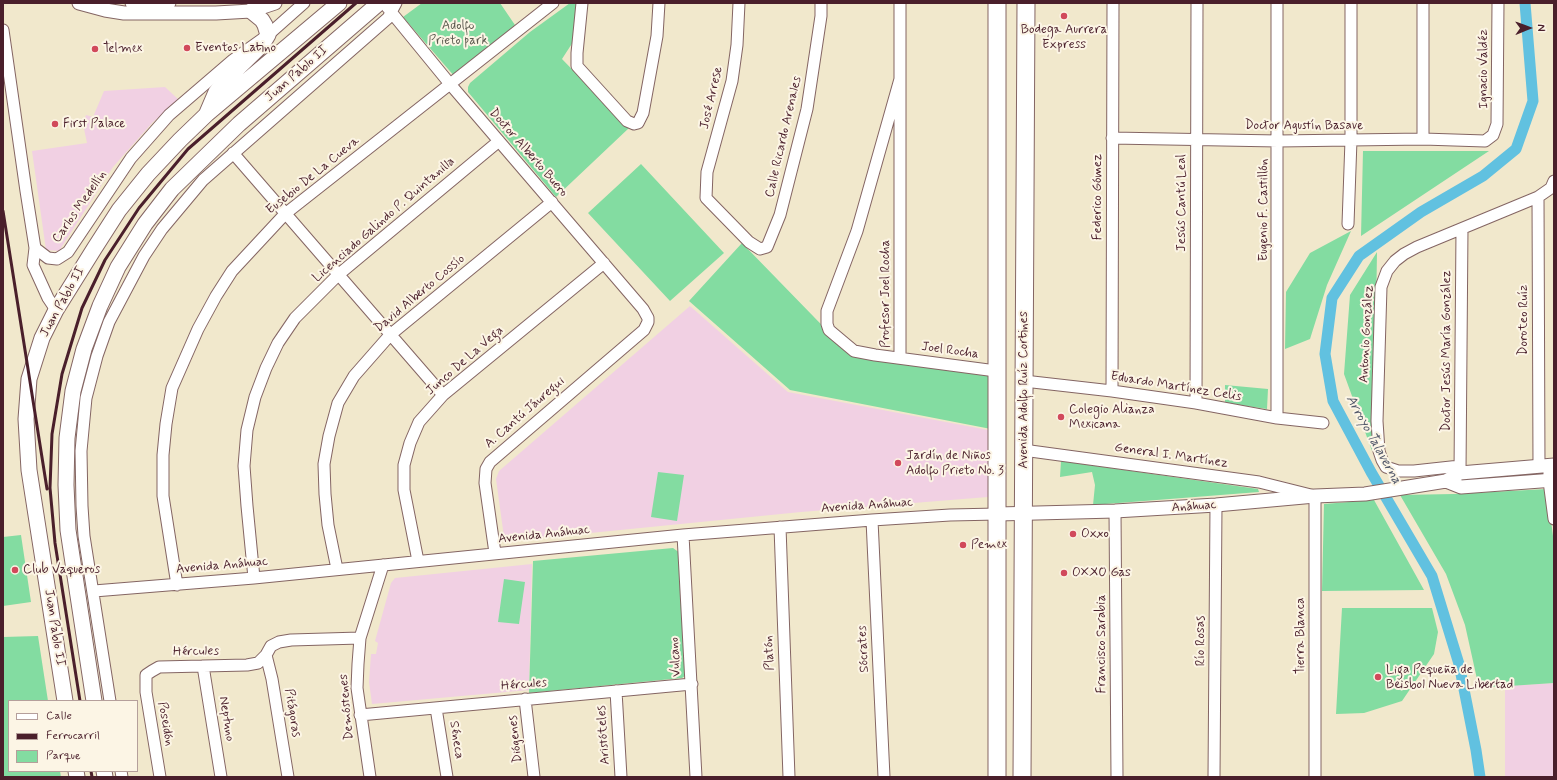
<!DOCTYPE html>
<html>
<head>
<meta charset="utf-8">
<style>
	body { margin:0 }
	#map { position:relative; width:1557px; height:780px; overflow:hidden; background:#f1e8cc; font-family:Mynerve,sans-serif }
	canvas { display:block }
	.frame { position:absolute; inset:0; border:4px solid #4a1f2b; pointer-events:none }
	.legend { position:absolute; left:8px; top:700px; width:130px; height:72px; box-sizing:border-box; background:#fcf5e5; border:1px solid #b59f9b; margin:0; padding:5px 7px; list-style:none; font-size:12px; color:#4a1f2b }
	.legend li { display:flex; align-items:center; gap:8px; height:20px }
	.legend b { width:20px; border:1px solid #b59f9b }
	.north { position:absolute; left:1509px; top:8px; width:40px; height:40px; -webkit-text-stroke:3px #fcf5e5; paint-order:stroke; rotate:89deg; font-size:11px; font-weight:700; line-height:16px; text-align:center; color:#4a1f2b }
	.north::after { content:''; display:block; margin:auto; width:14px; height:18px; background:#4a1f2b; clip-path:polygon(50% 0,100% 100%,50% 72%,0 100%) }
</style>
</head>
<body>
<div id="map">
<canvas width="1557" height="780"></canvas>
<div class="frame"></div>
<ul class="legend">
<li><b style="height:5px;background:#fff"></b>Calle</li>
<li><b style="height:5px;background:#4a1f2b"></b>Ferrocarril</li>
<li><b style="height:11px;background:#83dca1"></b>Parque</li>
</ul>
<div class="north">N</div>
</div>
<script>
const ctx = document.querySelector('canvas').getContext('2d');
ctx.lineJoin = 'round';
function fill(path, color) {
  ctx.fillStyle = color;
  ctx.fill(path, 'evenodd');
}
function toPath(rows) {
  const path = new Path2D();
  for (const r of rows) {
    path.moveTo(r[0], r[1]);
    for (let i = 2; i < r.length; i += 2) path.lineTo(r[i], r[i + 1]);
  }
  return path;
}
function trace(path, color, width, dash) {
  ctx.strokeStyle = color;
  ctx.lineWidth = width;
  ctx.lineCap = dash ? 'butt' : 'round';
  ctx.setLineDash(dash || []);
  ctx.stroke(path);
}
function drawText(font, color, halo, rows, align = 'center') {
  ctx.font = font + ' Mynerve,sans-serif';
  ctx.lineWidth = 4;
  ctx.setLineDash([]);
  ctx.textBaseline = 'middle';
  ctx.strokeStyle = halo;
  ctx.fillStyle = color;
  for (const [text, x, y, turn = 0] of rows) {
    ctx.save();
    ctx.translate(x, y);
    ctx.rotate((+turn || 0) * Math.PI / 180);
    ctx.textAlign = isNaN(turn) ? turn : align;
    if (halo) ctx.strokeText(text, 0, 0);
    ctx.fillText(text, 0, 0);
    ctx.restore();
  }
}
const built = toPath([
	[165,87,179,100,153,122,113,167,59,251,46,250,32,151,87,143,83,124,86,115,93,117,104,91],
	[690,306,788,392,988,430,988,497,801,512,510,541,504,537,496,479,499,471],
	[532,564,529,690,372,704,369,682,371,654,376,654,378,643,375,641,391,583,395,578],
	[1554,683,1554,777,1505,777,1505,686]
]);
const green = toPath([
	[422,3,500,3,515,25,455,77,403,17],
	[570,3,580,3,573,42,562,59,629,128,556,197,468,92,468,87,470,83,530,32],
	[1363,151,1489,151,1361,236],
	[641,164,724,253,670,301,588,213],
	[1351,231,1327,285,1310,339,1285,349,1286,292,1310,253],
	[742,243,849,353,898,363,994,377,991,429,790,390,689,301],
	[1377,252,1375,379,1372,451,1344,374,1350,295],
	[1225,385,1268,389,1267,409,1225,403],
	[1061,461,1258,489,1259,492,1093,505,1095,485,1092,472,1060,477],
	[658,472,684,475,677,521,651,517],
	[1547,489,1554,544,1554,683,1479,688,1465,625,1446,574,1400,495,1454,494],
	[1374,500,1424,590,1322,591,1324,504],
	[21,535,31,602,3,606,3,537],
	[673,548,680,553,685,676,682,678,529,693,533,561],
	[504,579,525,582,519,624,498,622],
	[1342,608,1432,608,1438,632,1434,654,1402,701,1364,713,1336,714],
	[38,636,48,701,9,701,9,771,60,771,61,777,3,777,3,637]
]);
const canal = toPath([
	[1480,777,1476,750,1459,664,1432,576,1371,472,1333,401,1325,354,1332,298,1359,256,1421,212,1483,176,1516,149,1533,101,1525,3]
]);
const minor = toPath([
	[582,3,577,53,577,66,627,121,634,124,638,123,643,113,657,36,659,3],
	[739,3,737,45,732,81,707,172,706,198,749,242,760,249,767,247,780,215,807,109,821,16,821,3],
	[900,3,900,358],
	[387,7,450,84,643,309,648,318,648,322,644,330,490,462,486,469,485,483,495,553],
	[3,30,26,191,35,248,48,258,57,259,68,252,131,158,169,115,233,60,268,35,304,3],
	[900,79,857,231,827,311,827,324,829,330,854,351,875,355,996,371],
	[1112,138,1278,141,1423,139,1485,141,1493,135,1497,124,1498,3],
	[1423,139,1423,3],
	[233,153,443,395],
	[1348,224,1351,140,1351,3],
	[35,248,33,265,48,298,56,310],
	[1024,381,1112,391,1196,403,1277,418,1323,423],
	[1112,391,1113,3],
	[1196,403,1197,3],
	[1277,418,1277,3],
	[1023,450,1259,482,1315,496,1315,777],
	[1549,465,1549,481,1554,519],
	[1460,466,1414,471,1398,471,1386,467,1382,460,1379,451,1377,421,1381,287,1387,271,1395,261,1404,254,1417,247,1538,197],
	[1539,466,1538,197,1551,188,1554,181],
	[1460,472,1462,229],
	[1115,511,1117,777],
	[872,520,884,777],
	[780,527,789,777],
	[683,535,696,777],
	[418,561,404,490,404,465,410,443,419,422,443,395,604,263],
	[337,569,328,525,325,494,324,464,329,436,338,403,354,376,390,335,552,202],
	[254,578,247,506,244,466,247,430,255,397,266,368,278,343,295,318,338,275,499,141],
	[177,585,163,496,163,455,166,424,172,388,198,329,216,296,232,271,285,214,553,3],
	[94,591,254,578,683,535,872,520,950,515,998,514],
	[266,655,272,679,288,777],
	[203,666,221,777],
	[616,691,621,777],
	[525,699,534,777],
	[110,701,84,536,82,506,81,451,86,398,97,356,109,322,144,256,162,229,203,180,388,18,396,3],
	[436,708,447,777],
	[360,715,692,684],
	[121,771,122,777],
	[160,777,146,692,146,675,152,671,159,667,247,665,258,663,266,655,271,646,279,642,291,640,360,638],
	[370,777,357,688,358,664,360,638,383,565],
	[1214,777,1216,505]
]);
const tertiary = toPath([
	[79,3,105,10,124,13,216,13,251,11,275,3],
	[132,3,169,3],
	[1446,481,1461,487,1554,480],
	[998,514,1115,511,1216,505,1315,496,1365,494,1446,481,1460,473,1554,465]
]);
const secondary = toPath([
	[207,113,216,92,223,83,262,45,268,35,265,25,262,20,251,11],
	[65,701,29,470,26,419,29,379,42,338,56,310,94,249,119,210,148,174,180,140,207,114,339,3],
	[94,701,68,530,66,485,67,438,73,391,84,349,100,306,118,267,145,224,172,189,239,124,379,3],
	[76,771,77,777],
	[104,771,105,777]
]);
const primary = toPath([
	[997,777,997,3],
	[1022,777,1026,3]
]);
const rail = toPath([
	[3,211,47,489],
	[80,701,55,543,50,488,52,434,62,374,82,308,105,260,139,208,188,149,356,3],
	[91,771,92,777]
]);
const markers = [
	[1064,16,4,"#d1495b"],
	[187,48,4,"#d1495b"],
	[95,49,4,"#d1495b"],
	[55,124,4,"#d1495b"],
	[1061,417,4,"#d1495b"],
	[898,463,4,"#d1495b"],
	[1073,534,4,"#d1495b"],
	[963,545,4,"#d1495b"],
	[15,570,4,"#d1495b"],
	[1064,573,4,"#d1495b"],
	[1378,677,4,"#d1495b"]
];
const parkNames = [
	["Adolfo",458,26],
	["Prieto park",458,41]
];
const poiNames = [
	["Bodega Aurrera",1064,30,"center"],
	["Express",1064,45,"center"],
	["Eventos Latino",195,48],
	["Telmex",103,49],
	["First Palace",63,124],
	["Colegio Alianza",1069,410],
	["Mexicana",1069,425],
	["Jardín de Niños",906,456],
	["Adolfo Prieto No. 3",906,471],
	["Oxxo",1081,534],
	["Pemex",971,545],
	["Club Vaqueros",23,570],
	["OXXO Gas",1072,573],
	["Liga Pequeña de",1386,670],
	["Beisbol Nueva Libertad",1386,685]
];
const streetNames = [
	["Ignacio Valdéz",1484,69,-90],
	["Juan Pablo II",297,74,-41],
	["José Arrese",712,98,-77],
	["Doctor Agustín Basave",1304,126],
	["Calle Ricardo Arenales",784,137,-77],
	["Doctor Alberto Buero",528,153,49],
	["Eusebio De La Cueva",313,176,-39],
	["Federico Gómez",1098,197,-90],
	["Jesús Cantú Leal",1182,203,-90],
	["Carlos Medellín",80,207,-55],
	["Eugenio F. Castillón",1264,210,-90],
	["Licenciado Galindo P. Quintanilla",384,220,-41],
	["David Alberto Cossío",420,294,-40],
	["Profesor Joel Rocha",886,294,-90],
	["Juan Pablo II",63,302,-61],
	["Doroteo Ruíz",1524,320,-90],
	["Antonio González",1367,334,-87],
	["Joel Rocha",950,351,8],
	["Doctor Jesús María González",1447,351,-90],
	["Junco De La Vega",465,361,-41],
	["Eduardo Martínez Celis",1176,387,9],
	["Avenida Adolfo Ruíz Cortines",1024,390,-90],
	["A. Cantú Jáuregui",525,413,-41],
	["General I. Martínez",1171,456,8],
	["Avenida Anáhuac",867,506,-4],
	["Anáhuac",1194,507,-4],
	["Avenida Anáhuac",544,535,-6],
	["Avenida Anáhuac",222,566,-5],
	["Juan Pablo II",54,628,81],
	["Tierra Blanca",1301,636,-90],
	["Río Rosas",1201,641,-90],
	["Francisco Sarabia",1102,644,-90],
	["Sócrates",864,649,-93],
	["Hércules",196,652,-1],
	["Platón",770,653,-92],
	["Vulcano",676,657,-93],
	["Hércules",524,685,-5],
	["Demóstenes",347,707,-95],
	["Pitágoras",292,713,81],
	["Neptuno",226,719,81],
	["Poseidón",165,724,80],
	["Aristóteles",604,735,-94],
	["Diógenes",516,739,-96],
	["Séneca",456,740,81]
];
const waterNames = [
	["Arroyo Talaverna",1373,440,61]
];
fill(built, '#f1d0e3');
fill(green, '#83dca1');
trace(canal, '#61c1e0', 11);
trace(minor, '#846563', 13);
trace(tertiary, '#846563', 15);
trace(secondary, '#846563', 17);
trace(primary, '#846563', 19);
trace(minor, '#fff', 11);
trace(tertiary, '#fff', 13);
trace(secondary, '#fff', 15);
trace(primary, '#fff', 17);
trace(rail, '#4a1f2b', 3);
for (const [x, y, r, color] of markers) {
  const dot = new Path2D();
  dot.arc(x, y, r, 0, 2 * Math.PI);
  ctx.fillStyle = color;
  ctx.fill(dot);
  trace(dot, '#fcf5e5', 1.5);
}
drawText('13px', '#5b584e', '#fcf5e5', parkNames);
drawText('13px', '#4a1f2b', '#fcf5e5', poiNames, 'left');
drawText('13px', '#4a1f2b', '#fcf5e5', streetNames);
drawText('italic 14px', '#52586a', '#fcf5e5', waterNames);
</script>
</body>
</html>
